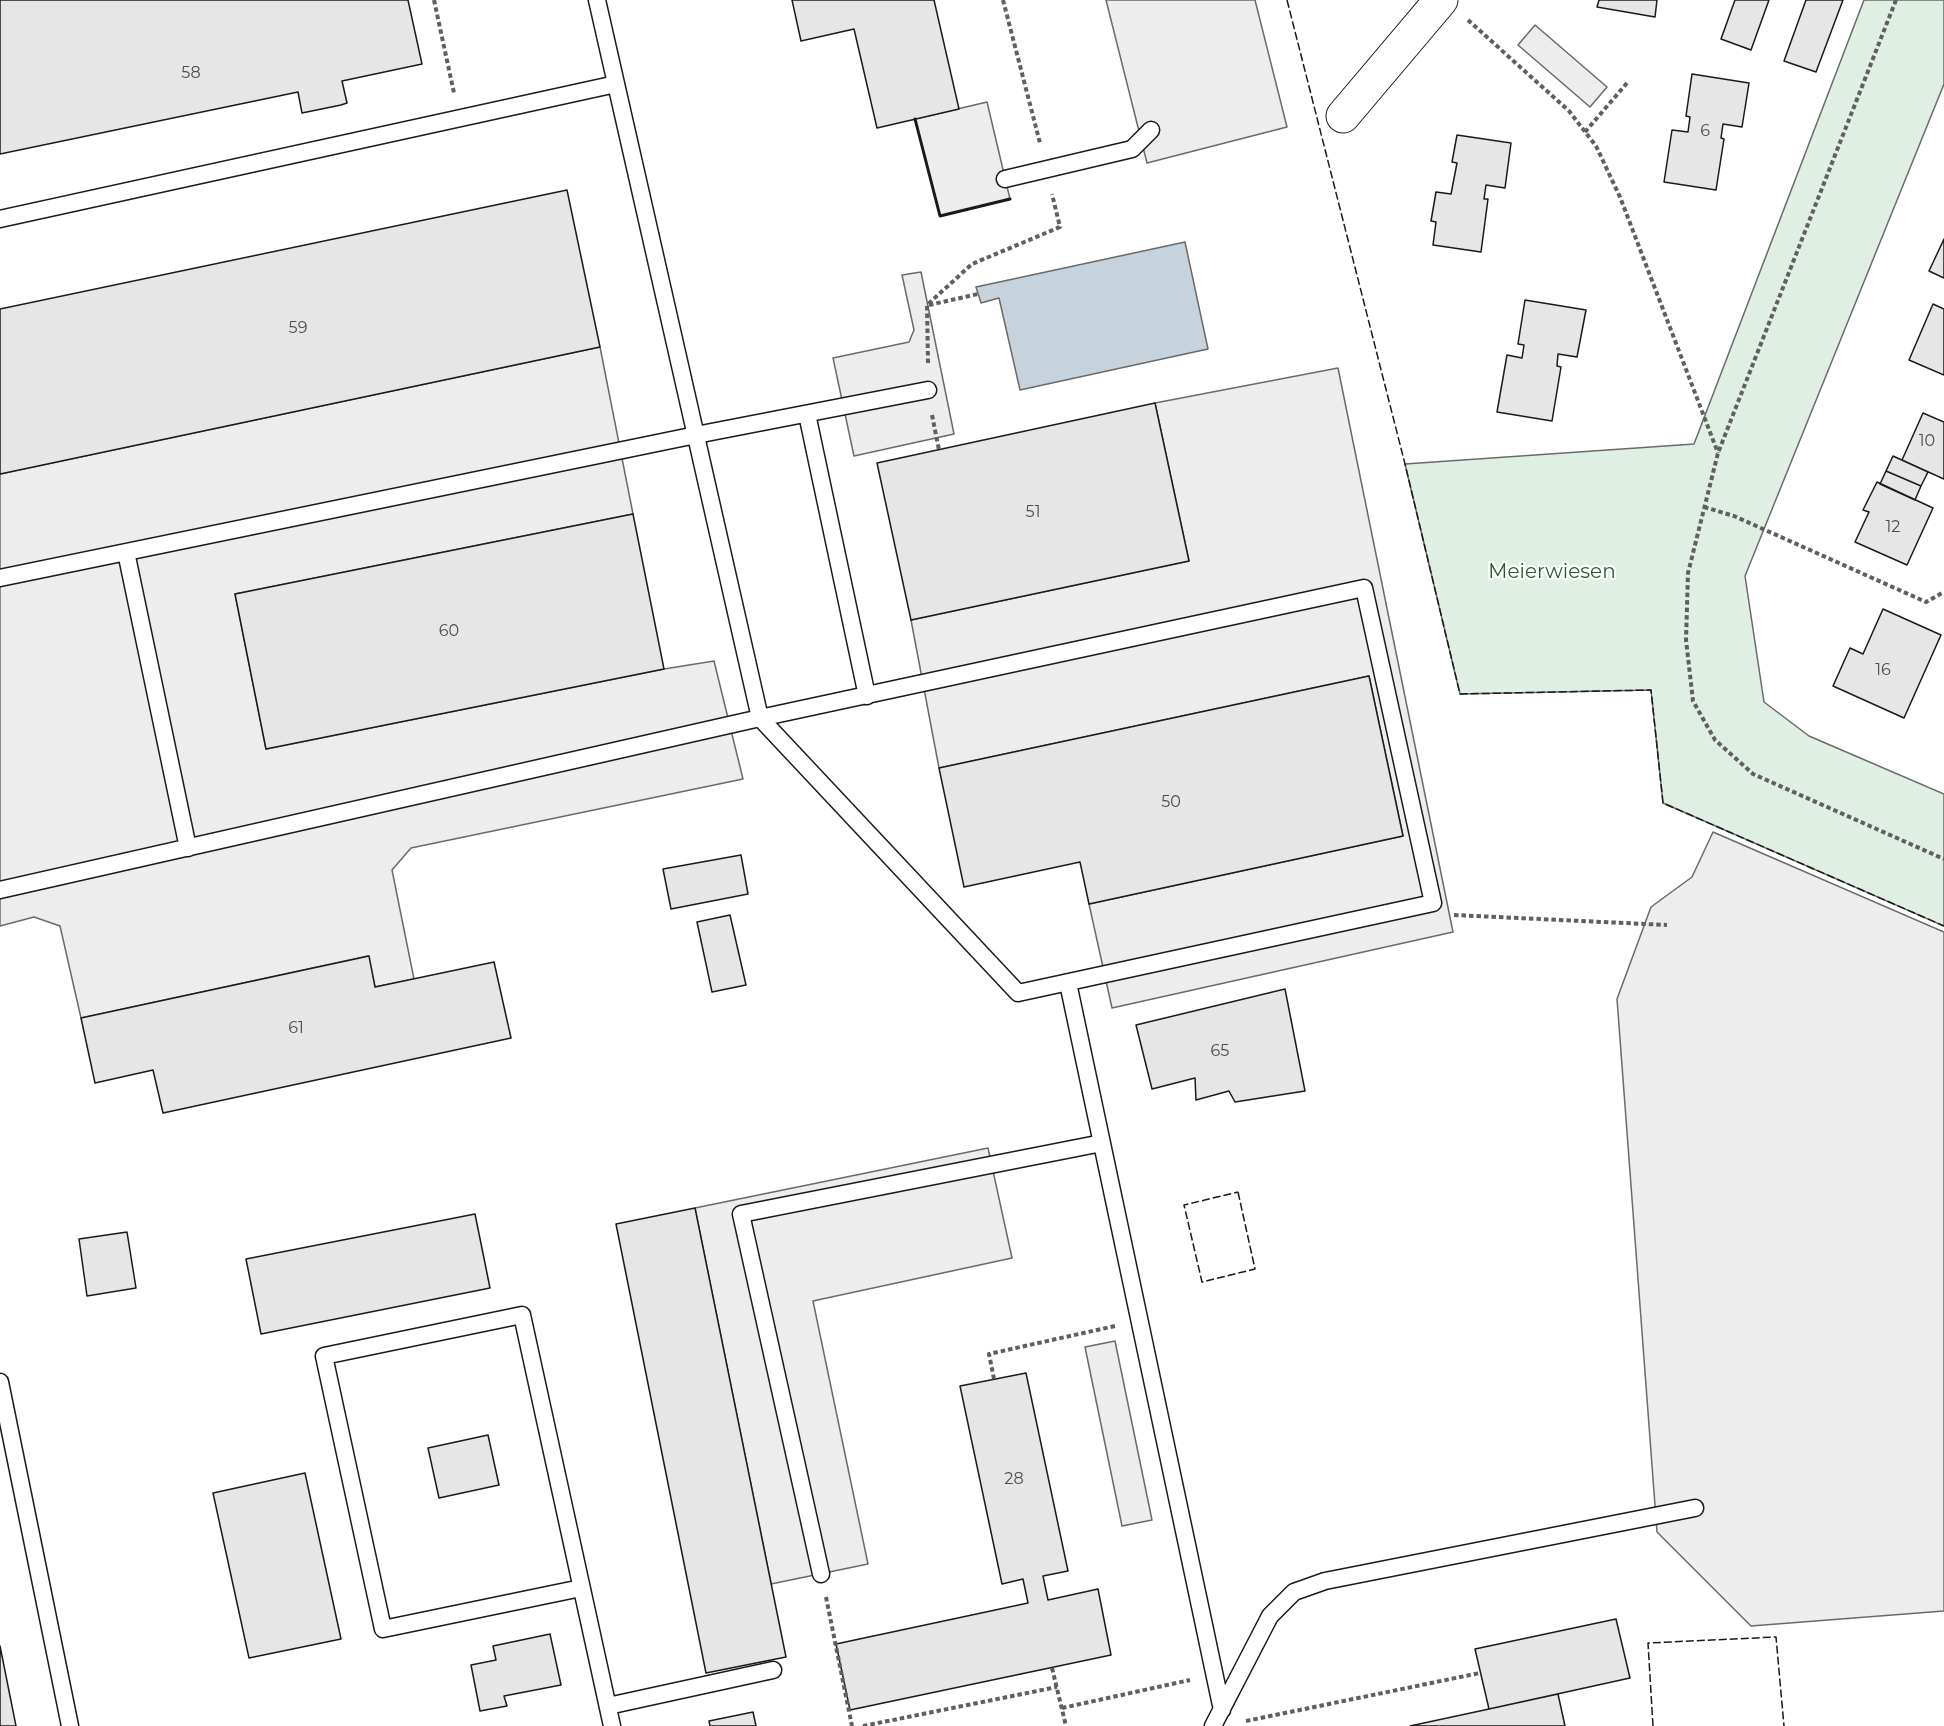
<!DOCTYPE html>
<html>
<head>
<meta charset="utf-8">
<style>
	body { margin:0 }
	canvas { display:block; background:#fff }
</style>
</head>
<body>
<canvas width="1944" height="1726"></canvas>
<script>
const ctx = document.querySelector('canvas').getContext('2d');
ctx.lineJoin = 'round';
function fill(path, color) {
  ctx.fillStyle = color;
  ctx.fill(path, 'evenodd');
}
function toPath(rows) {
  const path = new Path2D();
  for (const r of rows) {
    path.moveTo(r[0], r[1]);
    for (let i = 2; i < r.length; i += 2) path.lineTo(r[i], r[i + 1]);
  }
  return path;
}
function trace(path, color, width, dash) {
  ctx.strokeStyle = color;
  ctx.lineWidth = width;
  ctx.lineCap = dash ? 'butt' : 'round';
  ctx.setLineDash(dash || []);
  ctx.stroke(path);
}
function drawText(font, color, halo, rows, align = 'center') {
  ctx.font = font + ' Montserrat,sans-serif';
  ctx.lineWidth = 4.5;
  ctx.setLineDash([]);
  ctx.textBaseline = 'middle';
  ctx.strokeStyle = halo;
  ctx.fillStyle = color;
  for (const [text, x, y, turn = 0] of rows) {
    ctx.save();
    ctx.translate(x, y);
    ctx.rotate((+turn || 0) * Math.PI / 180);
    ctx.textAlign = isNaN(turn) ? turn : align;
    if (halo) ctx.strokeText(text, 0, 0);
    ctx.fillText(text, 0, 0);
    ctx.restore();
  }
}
const green = toPath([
	[1864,0,1944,0,1944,84,1745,576,1764,702,1809,736,1944,794,1944,926,1663,803,1651,690,1460,694,1405,464,1694,444,1864,0]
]);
const parking = toPath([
	[1106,0,1255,0,1287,127,1147,163,1106,0],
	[1535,25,1607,87,1590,107,1518,45,1535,25],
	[987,102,1010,199,940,216,915,119,987,102],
	[921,272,954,434,854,456,833,358,909,342,914,330,902,275,921,272],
	[600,347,633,514,235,594,266,749,664,669,714,661,743,779,411,848,392,870,414,979,375,987,368,956,81,1018,60,926,34,917,0,926,0,474,600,347],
	[1338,368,1453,932,1112,1008,1089,904,1403,836,1369,676,939,768,911,620,1189,561,1155,403,1338,368],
	[1713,832,1944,932,1944,1611,1751,1626,1657,1532,1617,999,1651,907,1692,877,1713,832],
	[988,1148,1012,1258,813,1301,868,1564,771,1584,695,1208,988,1148],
	[1115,1341,1152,1520,1122,1526,1085,1347,1115,1341]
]);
const water = toPath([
	[1185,242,1208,349,1020,390,999,298,981,303,976,287,1185,242]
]);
const building = toPath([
	[0,0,408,0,422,64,342,81,347,103,341,105,302,113,298,92,0,154,0,0],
	[792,0,934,0,959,109,877,128,854,29,801,41,792,0],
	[1599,0,1657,0,1655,17,1597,7,1599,0],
	[1735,0,1769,0,1751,50,1721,39,1735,0],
	[1806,0,1843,0,1816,72,1784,61,1806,0],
	[1692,74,1749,83,1742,127,1723,124,1721,138,1724,139,1716,190,1664,182,1672,130,1688,132,1690,117,1686,116,1692,74],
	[1457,135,1511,143,1505,188,1486,185,1484,199,1488,199,1481,252,1433,245,1436,222,1431,221,1436,192,1451,194,1457,163,1452,162,1457,135],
	[567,190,600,347,0,474,0,309,567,190],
	[1944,239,1944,278,1929,271,1944,239],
	[1525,300,1586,310,1577,357,1558,354,1557,366,1561,367,1552,421,1497,412,1507,355,1522,358,1524,345,1518,344,1525,300],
	[1933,304,1944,309,1944,375,1909,360,1933,304],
	[1155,403,1189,561,911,620,877,463,1155,403],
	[1923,413,1944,422,1944,479,1902,460,1923,413],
	[1893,456,1928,472,1921,486,1886,471,1893,456],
	[1886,471,1921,486,1915,500,1880,484,1886,471],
	[1877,482,1933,508,1907,565,1855,542,1869,512,1863,510,1877,482],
	[633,514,664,669,266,749,235,594,633,514],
	[1883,609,1941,635,1904,718,1833,686,1850,648,1863,654,1883,609],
	[1369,676,1403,836,1089,904,1080,862,964,887,939,768,1369,676],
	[741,855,748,894,671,909,663,869,741,855],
	[730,915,746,985,712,992,697,922,730,915],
	[369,956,375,987,494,962,511,1038,163,1113,153,1070,95,1083,81,1018,369,956],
	[1285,989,1305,1091,1235,1102,1229,1091,1196,1100,1195,1078,1152,1089,1136,1025,1285,989],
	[695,1208,786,1657,706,1673,616,1224,695,1208],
	[475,1214,490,1288,261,1334,246,1259,475,1214],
	[127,1232,136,1288,87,1296,79,1239,127,1232],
	[1026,1373,1068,1571,1043,1576,1048,1600,1098,1589,1111,1655,850,1710,836,1644,1028,1603,1023,1579,1002,1584,960,1386,1026,1373],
	[488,1435,499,1485,439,1498,428,1448,488,1435],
	[305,1473,341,1639,249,1658,213,1493,305,1473],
	[1616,1619,1630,1678,1489,1709,1475,1649,1616,1619],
	[550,1634,561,1685,504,1696,507,1706,480,1711,471,1665,496,1660,493,1646,550,1634],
	[0,1646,16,1726,0,1726,0,1646],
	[1558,1694,1565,1726,1410,1726,1489,1709,1558,1694],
	[753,1712,756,1726,710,1726,709,1721,753,1712]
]);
const path = toPath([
	[434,0,454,93],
	[1003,0,1040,143],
	[1896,0,1718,453,1688,573,1686,640,1693,701,1715,740,1753,774,1944,859],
	[1468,20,1569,111,1596,146,1620,197,1718,453],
	[1585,132,1627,83],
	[929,305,978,294],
	[928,363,927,305,972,264,1060,227,1052,194],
	[932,415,939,450],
	[1704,507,1734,516,1926,602,1944,592],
	[1454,915,1667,925],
	[994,1379,989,1354,1115,1326],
	[826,1597,852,1726],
	[1052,1668,1066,1726],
	[1062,1708,1190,1680],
	[1246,1721,1480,1673],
	[863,1726,1057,1687]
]);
const lane = toPath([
	[1005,179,1132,149,1151,130],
	[0,219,616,84],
	[807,414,867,696],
	[126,552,188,848],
	[0,578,696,435,928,390],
	[0,890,760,718,1364,588,1433,903,1018,993,760,718,597,0],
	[1068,983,1222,1710],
	[0,1382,70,1726],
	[821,1574,741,1214,1102,1143],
	[581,1588,383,1629,324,1356,522,1315,612,1726],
	[608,1706,773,1670],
	[1213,1726,1270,1616,1294,1592,1325,1581,1695,1508]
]);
const street = toPath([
	[1343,116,1441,0]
]);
const fence = toPath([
	[1287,0,1405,464,1460,694,1651,690,1663,803,1944,926],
	[1238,1192,1255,1269,1202,1282,1184,1205,1238,1192],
	[1653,1726,1648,1643,1776,1637,1784,1726]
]);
const wall = toPath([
	[915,119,940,216,1010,199]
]);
const numberNames = [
	["58",191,73],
	["6",1705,131],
	["59",298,328],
	["10",1927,441],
	["51",1033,512],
	["12",1893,527],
	["60",449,631],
	["16",1883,670],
	["50",1171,802],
	["61",296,1028],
	["65",1220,1051],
	["28",1014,1479]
];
const parkNames = [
	["Meierwiesen",1552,572]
];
fill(green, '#e0efe3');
trace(green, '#6a6a6a', 1.5);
fill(parking, '#ededed');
trace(parking, '#6a6a6a', 1.5);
fill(water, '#c6d2dc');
trace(water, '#6a6a6a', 1.5);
fill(building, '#e6e6e6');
trace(building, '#1a1a1a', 1.5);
trace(lane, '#1a1a1a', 19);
trace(street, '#1a1a1a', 35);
trace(path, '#5f5f5f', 4, [4.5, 3]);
trace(lane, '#fff', 16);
trace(street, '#fff', 33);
trace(fence, '#1a1a1a', 1.5, [8, 3]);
trace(wall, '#1a1a1a', 3);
drawText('16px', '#4d4d4d', null, numberNames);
drawText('20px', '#2b5a34', '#fff', parkNames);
</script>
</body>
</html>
